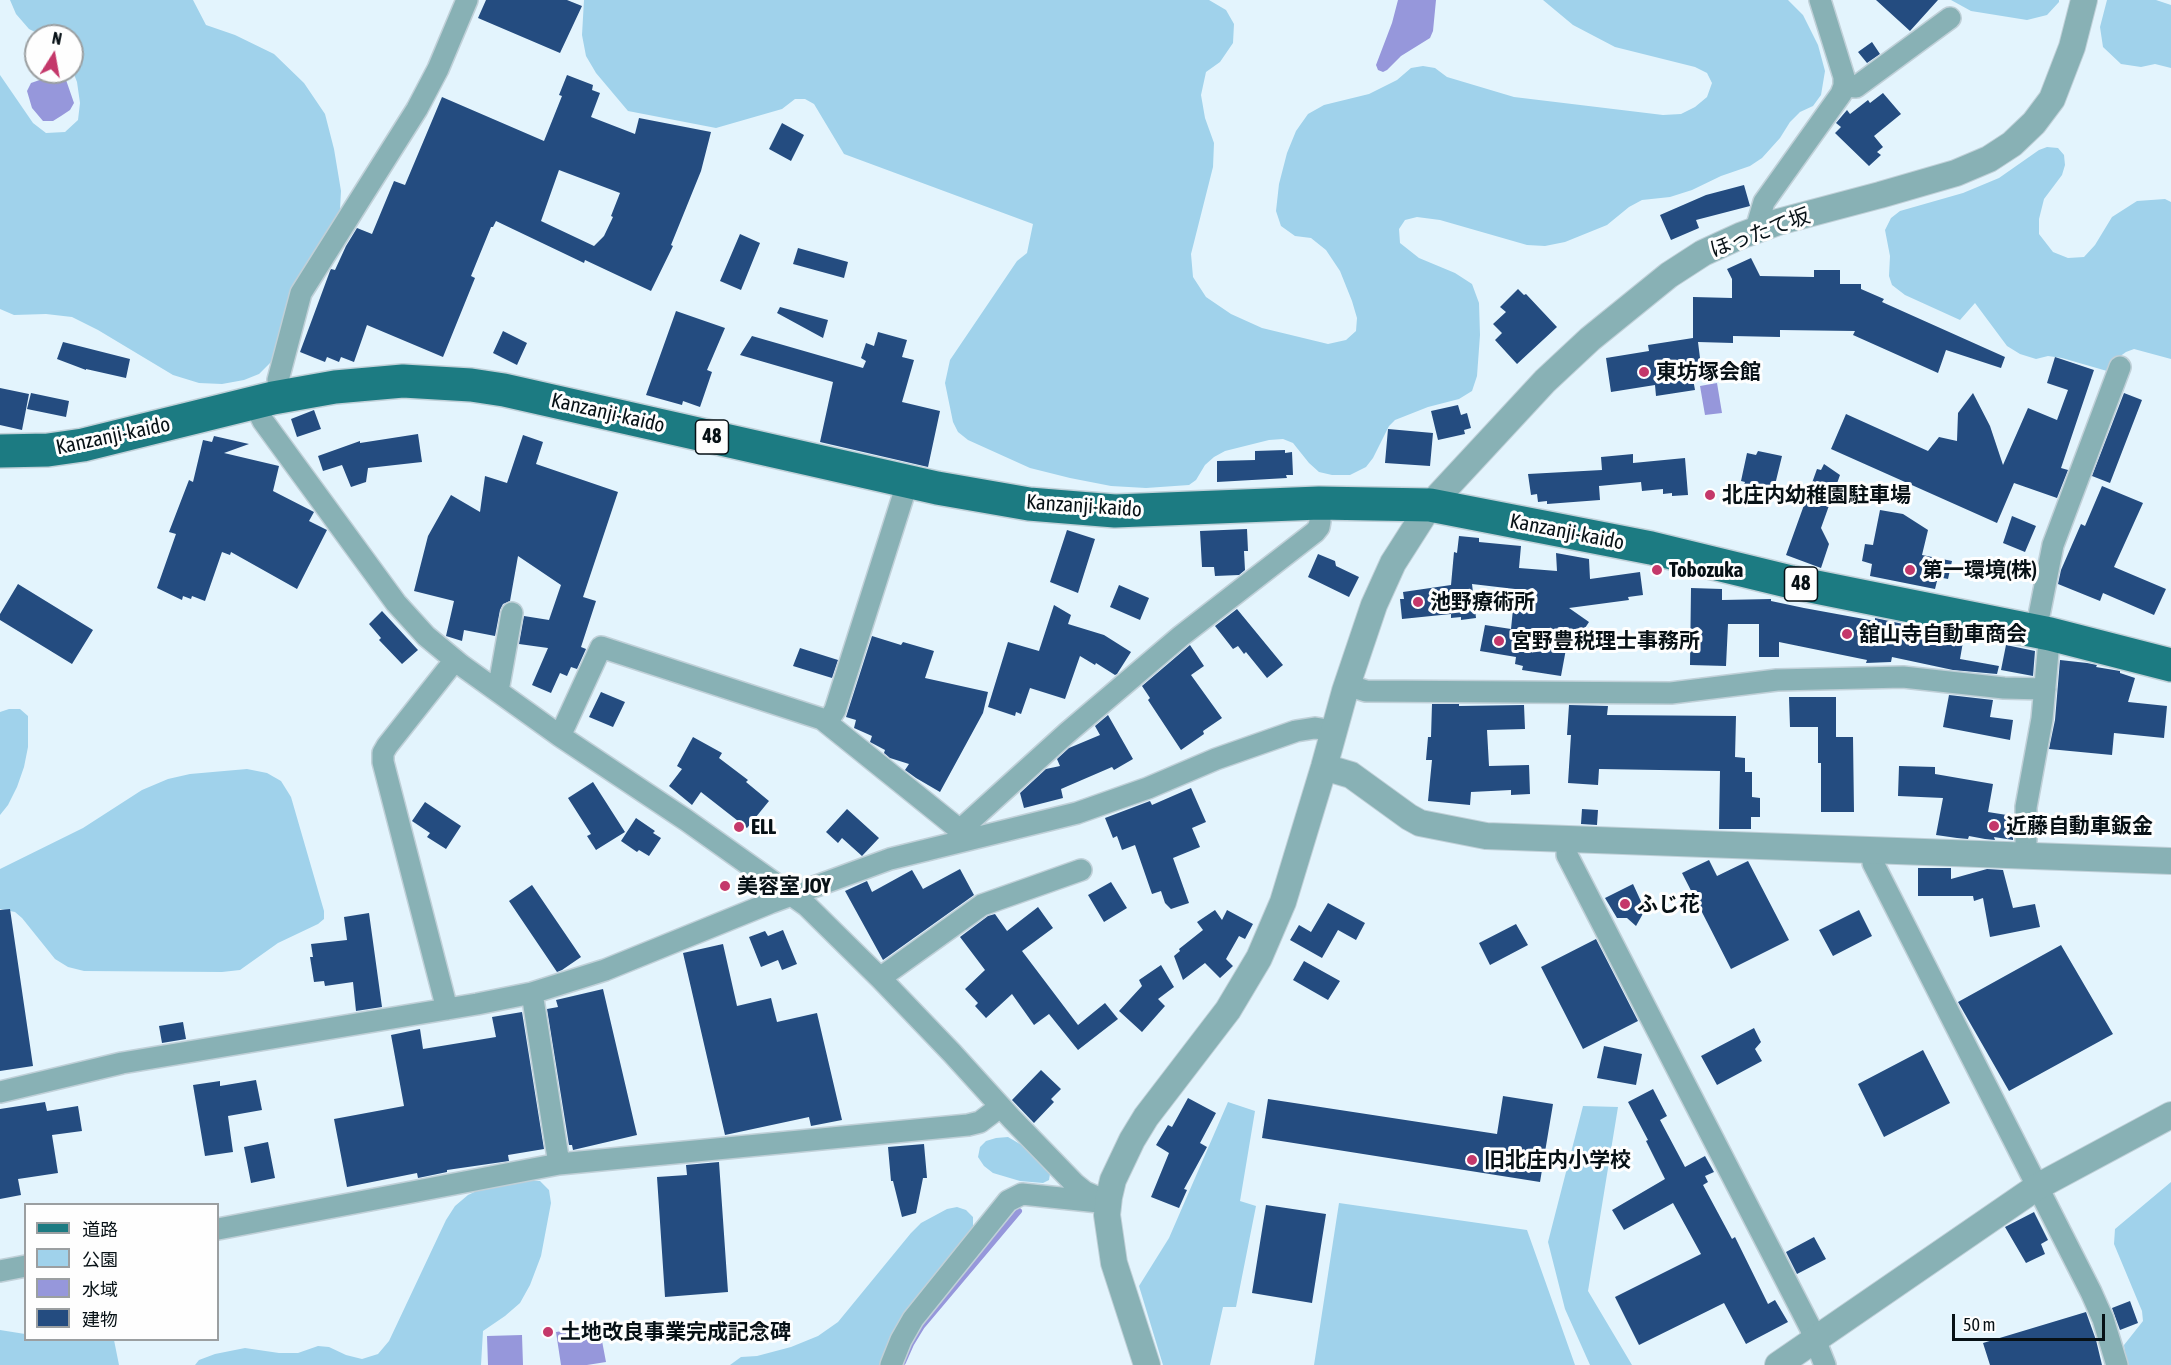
<!DOCTYPE html>
<html>
<head>
<meta charset="utf-8">
<style>
	body { margin:0 }
	#map { position:relative; width:2171px; height:1365px; overflow:hidden; background:#e3f4fd; font-family:"Asap Condensed","Noto Sans JP",sans-serif }
	canvas { display:block }
	.legend { position:absolute; left:24px; top:1203px; width:195px; height:138px; box-sizing:border-box; background:#fefefe; border:2px solid #9b9fa1; margin:0; padding:8px 10px; list-style:none; font-size:18px; color:#071116 }
	.legend li { display:flex; align-items:center; gap:12px; height:30px }
	.legend b { width:30px; border:2px solid #9b9fa1 }
	.north { position:absolute; left:24px; top:24px; width:60px; height:60px; box-sizing:border-box; background:#fefefe; border:2px solid #9b9fa1; border-radius:50%; rotate:11deg; font-size:16px; font-weight:700; line-height:24px; text-align:center; color:#071116 }
	.north::after { content:''; display:block; margin:auto; width:21px; height:27px; background:#c4386a; clip-path:polygon(50% 0,100% 100%,50% 72%,0 100%) }
	.scale { position:absolute; left:1952px; top:1314px; width:153px; height:27px; box-sizing:border-box; border:3px solid #071116; border-top:0; padding-left:8px; font-size:18px; line-height:21px; white-space:nowrap; color:#071116; -webkit-text-stroke:4px #fefefe; paint-order:stroke }
</style>
</head>
<body>
<div id="map">
<canvas width="2171" height="1365"></canvas>
<ul class="legend">
<li><b style="height:8px;background:#1c7b82"></b>道路</li>
<li><b style="height:16px;background:#a0d2eb"></b>公園</li>
<li><b style="height:16px;background:#9697db"></b>水域</li>
<li><b style="height:16px;background:#244c80"></b>建物</li>
</ul>
<div class="north">N</div>
<div class="scale">50 m</div>
</div>
<script>
const ctx = document.querySelector('canvas').getContext('2d');
ctx.lineJoin = 'round';
function fill(path, color) {
  ctx.fillStyle = color;
  ctx.fill(path, 'evenodd');
}
function toPath(rows) {
  const path = new Path2D();
  for (const r of rows) {
    path.moveTo(r[0], r[1]);
    for (let i = 2; i < r.length; i += 2) path.lineTo(r[i], r[i + 1]);
  }
  return path;
}
function trace(path, color, width, dash) {
  ctx.strokeStyle = color;
  ctx.lineWidth = width;
  ctx.lineCap = dash ? 'butt' : 'round';
  ctx.setLineDash(dash || []);
  ctx.stroke(path);
}
function drawText(font, color, halo, rows, align = 'center') {
  ctx.font = font + ' "Asap Condensed","Noto Sans JP",sans-serif';
  ctx.lineWidth = 6;
  ctx.setLineDash([]);
  ctx.textBaseline = 'middle';
  ctx.strokeStyle = halo;
  ctx.fillStyle = color;
  for (const [text, x, y, turn = 0] of rows) {
    ctx.save();
    ctx.translate(x, y);
    ctx.rotate((+turn || 0) * Math.PI / 180);
    ctx.textAlign = isNaN(turn) ? turn : align;
    if (halo) ctx.strokeText(text, 0, 0);
    ctx.fillText(text, 0, 0);
    ctx.restore();
  }
}
const green = toPath([
	[10,0,193,0,206,25,235,35,274,54,304,83,325,114,334,149,341,191,340,210,272,361,259,374,244,380,222,384,199,383,173,375,98,330,72,317,46,314,14,315,0,309,0,75,33,123,46,133,65,132,78,120,80,103,77,82,72,69,72,36,43,36,29,29,16,14],
	[584,0,1209,0,1226,10,1234,24,1233,43,1220,62,1206,72,1201,95,1205,118,1214,143,1213,167,1191,254,1193,277,1206,297,1231,314,1262,328,1328,344,1346,340,1356,331,1357,318,1352,301,1340,271,1326,250,1311,238,1295,236,1281,226,1276,211,1279,184,1287,153,1296,131,1308,114,1324,105,1369,94,1397,80,1411,68,1423,66,1435,68,1447,77,1514,97,1663,115,1681,114,1695,107,1707,97,1712,83,1707,73,1695,67,1615,47,1573,25,1543,0,1788,0,1803,15,1818,45,1825,71,1821,95,1813,106,1800,112,1790,122,1780,138,1762,158,1750,166,1721,176,1692,190,1670,197,1642,200,1629,207,1607,225,1565,242,1545,246,1527,245,1440,220,1417,217,1405,220,1399,229,1400,243,1419,258,1455,273,1472,284,1479,303,1480,335,1477,376,1472,391,1459,399,1428,407,1395,420,1389,426,1373,458,1366,467,1350,475,1332,475,1319,472,1309,463,1293,443,1283,439,1269,440,1225,451,1214,457,1205,465,1196,480,1189,485,1146,488,1111,486,1070,478,1030,468,968,440,958,432,953,422,945,383,950,360,1017,261,1027,253,1033,224,844,154,814,104,805,99,795,99,782,109,716,128,628,111,596,73,586,56,582,35],
	[1951,0,2059,0,2059,2,2047,15,2027,20,1971,11],
	[2107,0,2156,0,2171,5,2171,68,2155,64,2141,67,2121,64,2103,47,2100,27],
	[2047,147,2058,148,2064,155,2065,165,2062,175,2044,199,2039,219,2039,234,2053,252,2068,258,2084,257,2095,245,2112,217,2137,201,2165,199,2171,202,2171,359,2134,349,2126,352,2119,357,2107,371,2062,358,2048,356,2036,359,2020,354,2007,346,1975,303,1960,320,1905,295,1892,285,1889,276,1890,256,1885,230,1891,218,1900,211,1963,193,1999,178,2039,150],
	[9,709,20,709,28,716,28,747,24,767,17,787,8,805,0,815,0,712],
	[247,769,267,773,281,781,291,797,324,911,324,919,318,924,278,943,240,970,222,972,84,971,68,967,55,959,22,918,15,912,0,909,0,869,83,828,142,790,168,779,190,774],
	[1228,1102,1255,1111,1240,1201,1256,1206,1236,1307,1223,1307,1210,1365,1163,1365,1139,1286,1169,1238],
	[1583,1106,1618,1107,1588,1291,1632,1365,1590,1365,1565,1309,1548,1242],
	[1008,1137,1025,1147,1046,1168,1050,1174,1049,1180,1043,1183,1020,1181,993,1173,984,1166,978,1157,980,1147,986,1141,996,1138],
	[526,1180,540,1181,549,1190,551,1203,541,1256,530,1285,520,1303,505,1316,483,1331,481,1365,195,1365,199,1360,215,1354,245,1348,279,1353,298,1353,318,1346,329,1347,346,1355,362,1359,378,1354,389,1341,446,1220,455,1206,468,1195,485,1187],
	[2171,1182,2171,1365,2126,1365,2124,1345,2143,1321,2142,1311,2114,1244,2115,1229],
	[1339,1203,1527,1230,1575,1365,1314,1365],
	[957,1207,966,1210,973,1217,973,1228,904,1313,892,1335,879,1365,730,1365,741,1357,757,1356,791,1347,818,1336,838,1322,911,1233,921,1223,947,1209],
	[0,1330,25,1334,26,1340,114,1340,119,1365,0,1365]
]);
const water = toPath([
	[1398,0,1436,0,1433,31,1430,38,1401,56,1387,70,1383,72,1378,70,1376,65,1392,23],
	[57,74,65,77,74,103,70,110,61,116,53,121,43,121,32,108,27,91,31,83],
	[1717,383,1722,413,1705,415,1700,386],
	[599,1325,606,1362,587,1365,561,1365,556,1332],
	[522,1335,523,1365,488,1365,487,1336]
]);
const stream = toPath([
	[903,1362,911,1344,922,1326,1019,1211]
]);
const building = toPath([
	[486,0,567,0,582,6,560,53,478,18],
	[1876,0,1938,0,1910,31],
	[1872,42,1880,54,1867,63,1858,52],
	[567,75,593,85,592,90,600,93,591,117,635,134,639,118,711,132,701,171,671,245,673,246,651,291,585,260,584,263,496,221,493,227,491,227,471,276,475,278,443,357,367,325,354,362,341,357,339,362,327,357,325,362,300,352,330,271,331,269,335,270,346,246,357,228,372,234,394,181,405,185,442,97,544,141,562,96,559,95],
	[559,170,620,193,611,216,613,217,604,236,594,246,541,221],
	[1883,93,1901,114,1874,136,1883,147,1877,152,1881,155,1869,166,1835,133,1841,127,1836,123,1847,110,1850,114,1868,100,1870,103],
	[782,123,804,135,791,161,769,149],
	[1744,185,1750,206,1696,220,1699,228,1671,240,1660,215,1706,195],
	[740,234,760,243,741,290,720,281],
	[798,248,848,262,844,278,793,264],
	[1751,258,1760,276,1814,277,1814,270,1840,270,1840,284,1861,284,1861,289,1884,299,1882,302,2005,357,2001,368,1946,350,1938,373,1853,335,1855,331,1780,330,1780,337,1733,336,1733,343,1698,342,1701,366,1691,368,1695,390,1656,396,1655,385,1611,392,1606,358,1649,351,1648,345,1693,338,1693,297,1732,298,1732,279,1727,269],
	[1518,289,1524,295,1526,294,1557,327,1517,364,1495,340,1502,333,1493,324,1506,312,1500,307],
	[780,307,828,320,823,338,777,313],
	[676,311,725,328,707,370,712,372,700,407,683,401,682,405,646,395],
	[503,331,527,343,517,365,493,353],
	[878,332,907,340,902,357,914,360,902,402,940,411,928,467,820,442,833,382,740,355,752,336,863,368,866,361,861,358,866,343,874,346],
	[63,342,130,359,126,378,86,369,86,370,57,359],
	[2055,357,2094,370,2061,468,2068,470,2057,498,2014,483,1997,523,1831,449,1846,414,1928,451,1939,437,1957,441,1958,413,1973,393,1990,426,2003,465,2028,408,2057,420,2068,390,2047,383],
	[0,388,29,394,22,430,0,425],
	[31,393,69,401,66,417,27,409],
	[2124,393,2142,400,2110,483,2092,476],
	[1458,405,1461,415,1467,413,1471,428,1464,430,1465,434,1438,440,1431,411],
	[314,410,321,429,297,437,291,419],
	[1388,429,1433,433,1430,466,1385,463],
	[418,434,422,462,368,468,366,482,351,487,342,465,323,471,318,456,360,441,360,443],
	[523,435,543,442,536,464,618,492,583,597,596,601,581,647,586,649,577,669,571,667,567,676,560,673,551,693,532,685,548,648,519,644,524,616,549,620,561,585,518,556,510,601,503,604,500,610,495,636,464,630,462,641,446,636,454,601,414,591,428,536,451,495,480,512,485,476,507,483],
	[214,436,249,444,224,453,279,466,273,491,314,512,309,521,327,530,297,589,231,552,230,555,222,552,205,601,192,596,191,599,183,596,182,600,157,588,176,534,169,532,189,480,193,482,203,440,212,442],
	[1285,450,1285,453,1292,452,1293,475,1286,475,1287,478,1217,482,1217,461,1255,460,1255,451],
	[1758,451,1782,456,1773,493,1765,491,1764,493,1743,488,1745,482,1741,481,1747,453,1756,455],
	[1633,454,1633,463,1685,458,1688,495,1672,496,1672,493,1663,494,1663,489,1642,491,1641,482,1599,486,1600,500,1547,504,1547,501,1538,502,1537,494,1531,495,1528,474,1602,470,1601,457],
	[1824,464,1840,475,1821,528,1829,544,1821,568,1786,555,1817,469,1821,470],
	[2102,486,2143,503,2114,567,2166,589,2154,615,2103,593,2100,601,2058,584,2061,570,2081,524,2085,526],
	[1880,510,1903,514,1928,530,1922,555,1952,561,1948,579,1938,577,1935,589,1870,576,1872,564,1862,561,1865,544,1873,545],
	[2012,516,2036,526,2025,552,2003,543],
	[1247,529,1248,551,1244,551,1245,570,1239,575,1215,576,1214,567,1202,567,1200,531],
	[1067,530,1095,539,1078,593,1050,582],
	[1459,536,1479,538,1479,542,1521,546,1519,568,1557,571,1556,553,1589,559,1590,579,1640,572,1643,595,1628,597,1629,600,1569,608,1589,622,1581,634,1578,650,1566,649,1561,676,1522,670,1523,666,1515,664,1516,657,1480,651,1485,625,1511,629,1515,589,1472,584,1476,618,1461,620,1461,617,1451,618,1451,614,1402,619,1400,599,1404,599,1403,592,1451,585,1454,552,1457,553],
	[1318,554,1335,561,1336,566,1359,577,1349,597,1308,577],
	[2022,557,2036,563,2032,579,2015,572],
	[18,584,93,630,72,664,0,620,0,614],
	[1119,585,1149,598,1140,620,1110,607],
	[1691,588,1722,589,1722,600,1771,599,1771,601,1804,608,1875,621,1875,618,1960,636,1959,642,1963,642,1960,659,1999,666,1997,674,1953,670,1892,657,1891,662,1866,663,1867,660,1779,642,1779,657,1759,657,1759,624,1728,624,1726,666,1690,665],
	[1054,605,1071,615,1068,624,1104,635,1131,652,1117,674,1115,675,1096,663,1095,665,1080,656,1065,699,1030,688,1021,714,1016,712,1015,716,988,707,1008,642,1039,651],
	[1237,609,1283,665,1267,678,1246,652,1244,654,1238,646,1233,649,1215,626],
	[382,611,418,650,402,664,379,640,381,638,369,624],
	[872,636,901,645,903,642,934,651,925,678,988,692,983,713,940,792,916,778,905,770,909,764,890,758,884,753,885,750,870,742,872,736,854,728,856,720,846,717],
	[1190,645,1204,666,1191,675,1222,718,1203,731,1204,734,1181,750,1148,700,1150,698,1142,686],
	[2006,645,2035,651,2033,676,2001,670],
	[800,648,838,660,832,678,793,666],
	[2060,660,2087,663,2097,665,2096,667,2120,671,2120,673,2135,678,2128,702,2167,706,2164,738,2114,733,2112,755,2049,749,2055,720],
	[601,692,625,702,613,727,589,717],
	[1949,695,1993,700,1990,717,2013,720,2010,740,1943,727],
	[1789,697,1836,697,1836,737,1853,737,1854,812,1821,812,1821,763,1818,763,1818,727,1790,727],
	[1432,704,1459,704,1459,706,1524,705,1525,729,1487,730,1489,766,1529,765,1530,794,1511,795,1511,790,1471,792,1470,805,1428,801,1432,760,1426,760,1428,737,1431,737],
	[1569,705,1608,706,1607,715,1736,716,1735,757,1745,758,1745,772,1752,772,1752,797,1760,798,1760,817,1751,817,1751,829,1719,829,1720,771,1599,769,1598,785,1568,783,1571,735,1567,735],
	[1108,715,1133,759,1114,770,1112,767,1061,789,1063,798,1024,808,1020,793,1046,769,1060,766,1057,759,1069,748,1100,735,1095,726],
	[693,737,722,753,719,758,748,780,746,782,769,801,747,828,701,792,692,805,669,786,682,769,677,766],
	[1899,766,1935,767,1935,774,1993,784,1988,812,2013,816,2013,840,1994,837,1995,840,1985,839,1969,836,1968,839,1957,838,1936,835,1943,798,1898,796],
	[593,782,625,832,596,850,587,836,591,834,568,798],
	[1191,788,1206,822,1192,828,1200,847,1173,858,1189,903,1171,909,1165,903,1161,891,1152,894,1135,845,1122,850,1117,836,1113,838,1105,818,1150,801,1152,805],
	[425,802,461,826,446,849,427,837,430,833,412,821],
	[847,809,879,838,862,856,842,838,838,843,826,832],
	[1582,809,1598,810,1597,825,1581,824],
	[636,818,655,831,653,833,661,838,649,856,639,850,637,852,621,841],
	[1709,860,1717,876,1748,861,1789,940,1731,969,1682,873],
	[1918,868,1951,868,1951,879,1987,869,2003,870,2013,908,2035,904,2040,927,1990,937,1983,898,1974,901,1973,896,1918,896],
	[960,869,974,895,883,960,845,891,867,881,872,892,912,870,923,889],
	[1111,882,1127,908,1104,922,1088,895],
	[1633,884,1645,910,1636,926,1627,918,1617,918,1605,898],
	[532,885,581,957,562,970,557,972,509,901],
	[1328,903,1365,923,1356,940,1338,930,1322,958,1290,940,1299,925,1311,932],
	[1038,907,1053,928,1022,951,1078,1025,1105,1003,1118,1019,1078,1050,1049,1014,1034,1025,1012,994,986,1018,975,1006,978,1003,965,989,985,970,960,937,988,916,995,914,1007,931],
	[10,909,33,1066,0,1071,0,910],
	[1215,910,1222,920,1227,910,1253,924,1245,939,1239,936,1226,959,1233,966,1220,978,1205,963,1183,980,1174,956,1180,951,1179,949,1203,930,1197,922],
	[1859,910,1872,936,1833,956,1819,930],
	[369,913,382,1007,356,1011,353,982,325,986,324,981,314,982,310,957,313,957,311,944,347,940,344,917],
	[1516,924,1528,945,1490,965,1479,943],
	[783,930,797,964,782,970,778,960,761,967,749,937,765,931,768,936],
	[1596,939,1638,1021,1583,1049,1541,967],
	[723,944,737,1006,771,998,777,1022,817,1013,842,1120,811,1126,809,1117,725,1135,683,953],
	[2061,945,2113,1034,2009,1091,1958,1002],
	[1304,961,1340,981,1328,1000,1293,980],
	[1161,965,1174,987,1158,999,1165,1006,1142,1032,1119,1011,1142,986,1139,980],
	[603,989,637,1135,573,1150,572,1145,569,1145,547,1009,558,1007,556,1000],
	[522,1012,544,1149,508,1155,509,1161,447,1170,447,1172,418,1178,417,1173,347,1187,334,1119,404,1106,391,1035,420,1029,423,1049,496,1037,492,1017],
	[183,1022,186,1039,162,1043,159,1026],
	[1754,1028,1761,1042,1755,1049,1762,1061,1717,1085,1701,1056],
	[1604,1046,1642,1054,1636,1085,1597,1078],
	[1923,1050,1950,1103,1884,1137,1858,1084],
	[1041,1070,1061,1089,1051,1099,1054,1102,1034,1123,1012,1100],
	[256,1080,262,1110,228,1116,233,1152,205,1156,193,1085,220,1081,220,1086],
	[1653,1089,1667,1116,1660,1120,1685,1167,1705,1156,1714,1172,1705,1176,1708,1182,1703,1185,1732,1239,1735,1237,1768,1304,1775,1300,1788,1322,1746,1344,1724,1303,1639,1345,1615,1297,1701,1254,1673,1203,1624,1230,1612,1210,1665,1179,1646,1141,1648,1140,1628,1102],
	[1503,1096,1553,1104,1540,1182,1262,1138,1268,1099,1497,1134],
	[1188,1098,1216,1113,1200,1143,1207,1147,1184,1189,1187,1190,1179,1208,1151,1197,1169,1153,1156,1145,1168,1125,1172,1127],
	[45,1102,47,1111,78,1106,82,1131,52,1135,58,1173,18,1179,21,1195,0,1199,0,1109],
	[268,1142,275,1178,251,1183,244,1147],
	[924,1144,927,1178,923,1178,916,1213,902,1217,893,1181,891,1181,888,1147],
	[719,1162,728,1292,665,1297,657,1177,687,1175,686,1165],
	[1266,1205,1326,1214,1312,1303,1252,1293],
	[2034,1212,2048,1240,2041,1244,2045,1254,2026,1263,2005,1227],
	[1814,1237,1826,1259,1797,1274,1786,1252],
	[2130,1301,2138,1323,2120,1330,2112,1308],
	[2086,1312,2096,1340,2102,1365,1990,1365,1983,1343]
]);
const minor = toPath([
	[1844,86,1856,87,1950,18],
	[1756,229,1764,202,1841,94,1844,86,1844,77,1820,0],
	[281,397,278,380,301,293,417,109,438,69,467,0],
	[254,403,263,421,396,603,426,636,461,665,560,736,686,820,807,906,880,978,952,1053,1012,1119,1075,1184,1085,1192,1108,1202],
	[2036,631,2053,545,2120,367],
	[1347,685,1366,691,1671,693,1777,680,1903,677,2004,688,2045,689],
	[498,691,512,613],
	[827,723,835,710,908,481],
	[560,736,601,647,822,719,971,839],
	[960,830,1067,733,1181,636,1315,532,1319,527,1320,521,1319,503],
	[1567,840,1567,855,1810,1327,1825,1365],
	[1873,850,1873,863,2091,1292,2103,1319,2117,1365],
	[2026,856,2026,807,2042,719,2048,652,2052,635],
	[880,978,982,905,1081,870],
	[532,993,559,1164],
	[447,1009,383,762,383,753,387,746,455,660],
	[0,1092,122,1063,477,1004,532,993,605,970,770,903,890,859,1077,813,1148,788,1216,759,1296,731,1315,728,1334,731],
	[218,1229,559,1164,968,1125,980,1122,1000,1107],
	[0,1271,26,1266],
	[891,1365,901,1340,913,1319,1008,1201,1022,1194,1099,1202]
]);
const tertiary = toPath([
	[1324,767,1351,775,1409,817,1420,823,1486,836,2171,861],
	[1147,1365,1114,1263,1107,1215,1109,1197,1113,1180,1132,1140,1146,1117,1228,1010,1259,958,1283,902,1324,767,1345,691,1374,605,1393,563,1430,505,1545,381,1590,339,1669,275,1703,253,1740,236,1778,222,1880,195,1956,173,1989,159,2012,144,2034,123,2052,99,2072,47,2084,0],
	[1778,1365,2037,1187,2171,1115]
]);
const primary = toPath([
	[0,451,48,450,83,445,273,398,335,387,403,381,471,385,504,390,937,488,1029,504,1115,511,1319,503,1430,505,1651,548,1791,582,2050,634,2171,665]
]);
const markers = [
	[1644,372,6,"#c4386a"],
	[1710,495,6,"#c4386a"],
	[1657,570,6,"#c4386a"],
	[1910,570,6,"#c4386a"],
	[1418,602,6,"#c4386a"],
	[1847,634,6,"#c4386a"],
	[1499,641,6,"#c4386a"],
	[1994,826,6,"#c4386a"],
	[739,827,6,"#c4386a"],
	[725,886,6,"#c4386a"],
	[1625,904,6,"#c4386a"],
	[1472,1160,6,"#c4386a"],
	[548,1332,6,"#c4386a"]
];
const shields = [
	[712,437,33],
	[1801,584,33]
];
const shieldNames = [
	["48",712,437],
	["48",1801,584]
];
const streetNames = [
	["ほったて坂",1760,233,-20],
	["Kanzanji-kaido",608,413,13],
	["Kanzanji-kaido",113,436,-12],
	["Kanzanji-kaido",1084,506,4],
	["Kanzanji-kaido",1567,532,11]
];
const poiNames = [
	["東坊塚会館",1656,372],
	["北庄内幼稚園駐車場",1722,495],
	["Tobozuka",1669,570],
	["第一環境(株)",1922,570],
	["池野療術所",1430,602],
	["舘山寺自動車商会",1859,634],
	["宮野豊税理士事務所",1511,641],
	["近藤自動車鈑金",2006,826],
	["ELL",751,827],
	["美容室 JOY",737,886],
	["ふじ花",1637,904],
	["旧北庄内小学校",1484,1160],
	["土地改良事業完成記念碑",560,1332]
];
fill(green, '#a0d2eb');
fill(water, '#9697db');
trace(stream, '#9697db', 6);
fill(building, '#244c80');
trace(minor, '#c0d0d8', 24);
trace(tertiary, '#c0d0d8', 28);
trace(primary, '#c0d0d8', 36);
trace(minor, '#88b1b5', 21);
trace(tertiary, '#88b1b5', 26);
trace(primary, '#1c7b82', 33);
for (const [x, y, r, color] of markers) {
  const dot = new Path2D();
  dot.arc(x, y, r, 0, 2 * Math.PI);
  ctx.fillStyle = color;
  ctx.fill(dot);
  trace(dot, '#fefefe', 2);
}
for (const [x, y, w] of shields) {
  const box = new Path2D();
  box.roundRect(x - w / 2, y - 17, w, 34, 4.5);
  ctx.fillStyle = '#fefefe';
  ctx.fill(box);
  trace(box, '#071116', 1.5);
}
drawText('bold 20px', '#071116', null, shieldNames);
drawText('21px', '#071116', '#fefefe', streetNames);
drawText('bold 21px', '#071116', '#fefefe', poiNames, 'left');
</script>
</body>
</html>
